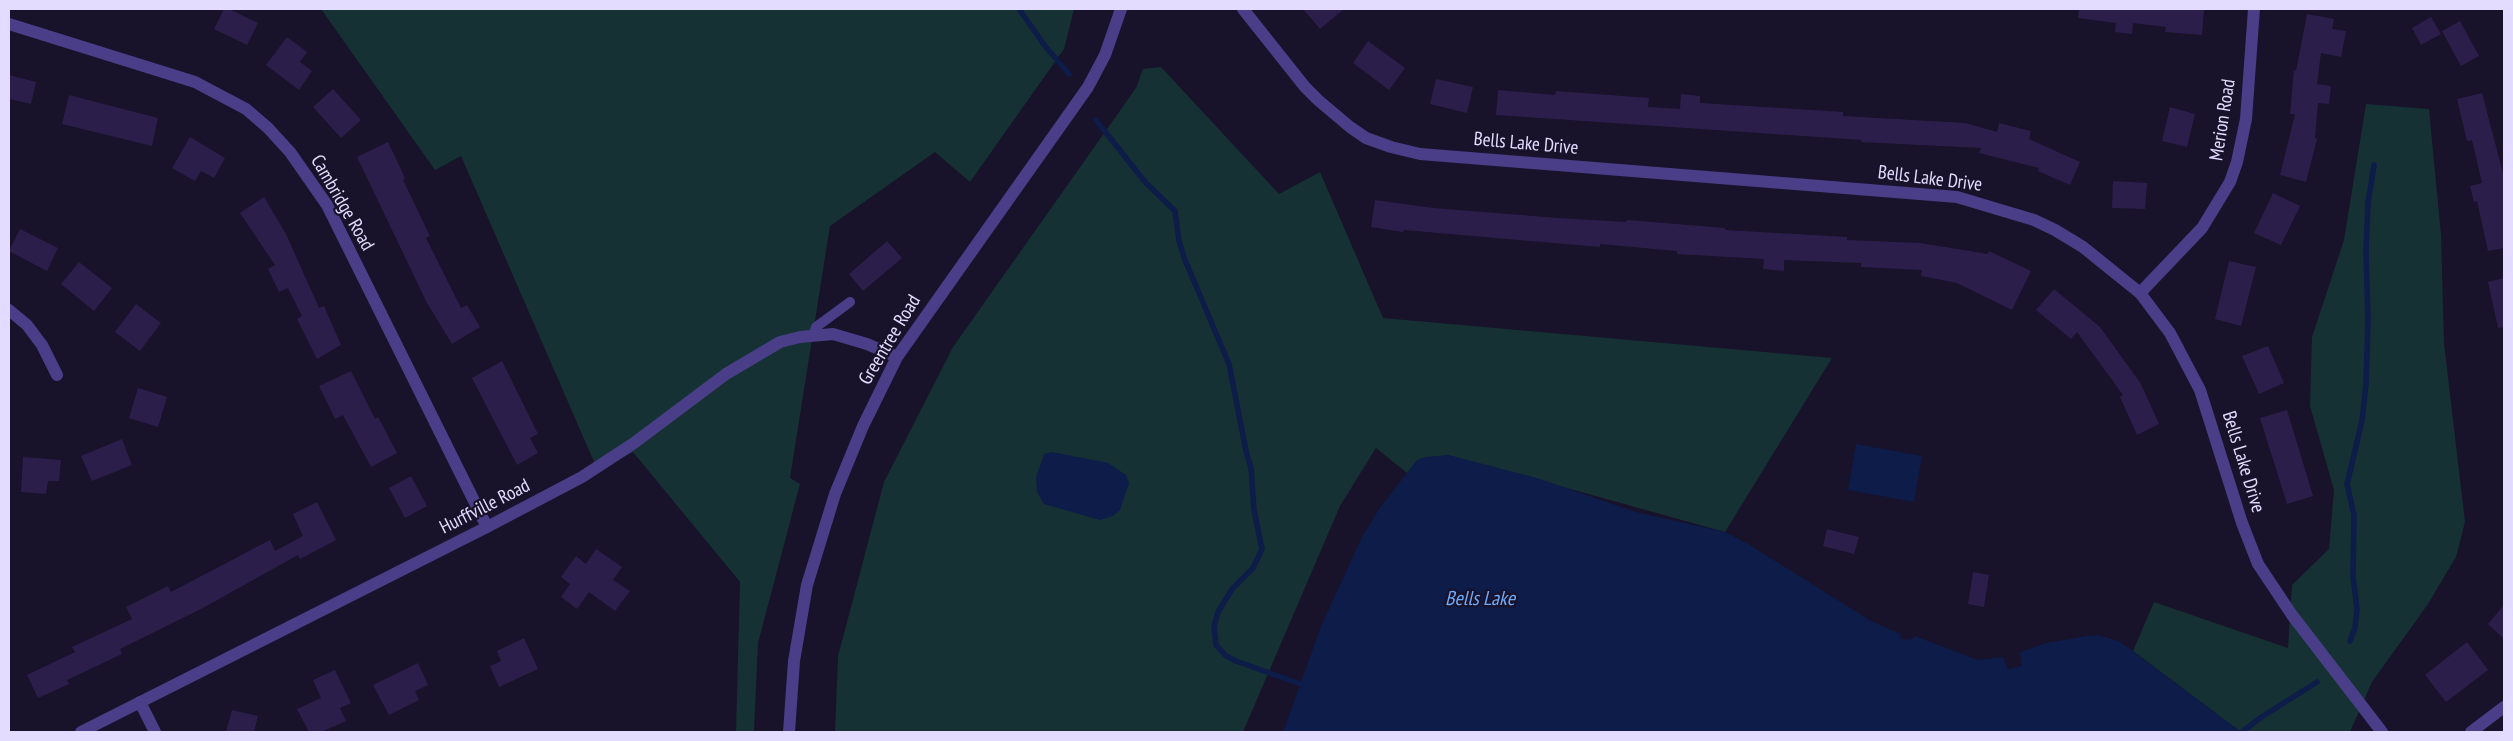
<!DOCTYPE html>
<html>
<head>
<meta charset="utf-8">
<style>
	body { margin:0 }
	#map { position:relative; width:2513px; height:741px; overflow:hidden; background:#18122a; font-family:"PT Sans Narrow",sans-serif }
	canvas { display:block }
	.frame { position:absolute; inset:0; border:10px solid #e3dcfe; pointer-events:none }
</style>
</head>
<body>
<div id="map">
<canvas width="2513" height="741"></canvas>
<div class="frame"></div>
</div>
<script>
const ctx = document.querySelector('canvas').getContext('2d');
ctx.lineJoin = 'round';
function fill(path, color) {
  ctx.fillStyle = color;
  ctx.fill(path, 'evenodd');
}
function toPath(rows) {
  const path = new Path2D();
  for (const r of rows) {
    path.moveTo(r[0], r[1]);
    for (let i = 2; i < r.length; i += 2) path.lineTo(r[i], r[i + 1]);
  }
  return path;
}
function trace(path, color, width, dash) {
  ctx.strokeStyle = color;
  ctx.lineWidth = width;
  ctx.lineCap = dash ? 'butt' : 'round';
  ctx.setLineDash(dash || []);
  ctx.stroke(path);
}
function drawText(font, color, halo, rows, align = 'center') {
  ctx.font = font + ' "PT Sans Narrow",sans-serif';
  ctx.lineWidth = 4.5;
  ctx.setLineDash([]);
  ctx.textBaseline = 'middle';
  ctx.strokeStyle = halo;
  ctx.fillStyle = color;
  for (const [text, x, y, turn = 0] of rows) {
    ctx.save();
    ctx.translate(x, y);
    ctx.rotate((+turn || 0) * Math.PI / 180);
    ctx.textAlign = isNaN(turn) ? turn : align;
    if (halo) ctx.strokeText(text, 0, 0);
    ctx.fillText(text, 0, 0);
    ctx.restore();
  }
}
const green = toPath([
	[321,9,1074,9,1064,49,970,182,935,152,830,226,790,478,800,484,758,643,754,732,736,732,740,582,633,452,598,471,461,156,435,170],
	[1161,67,1279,194,1320,172,1383,318,1832,358,1725,532,1448,455,1407,473,1376,448,1340,506,1243,732,835,732,838,656,884,482,953,347,1136,88,1143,69],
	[2366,104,2429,109,2441,235,2444,343,2465,522,2456,557,2428,604,2372,682,2350,732,2241,732,2133,651,2154,602,2288,648,2292,585,2329,549,2334,490,2310,406,2312,337,2344,240]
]);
const water = toPath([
	[1856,444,1922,456,1914,502,1848,490],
	[1052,452,1108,463,1126,475,1129,483,1120,510,1113,516,1100,520,1044,504,1037,492,1036,477,1044,454],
	[1448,455,1537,478,1636,512,1725,532,1748,544,1871,621,1901,634,1900,638,1910,640,1915,636,1978,660,2003,657,2008,669,2022,666,2020,652,2046,643,2087,636,2098,635,2119,641,2241,732,1283,732,1321,626,1362,537,1379,509,1417,460,1425,457]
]);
const stream = toPath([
	[1019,9,1045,46,1069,74],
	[1096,120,1145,182,1175,211,1179,241,1185,260,1229,364,1246,451,1251,468,1254,510,1262,549,1253,568,1232,589,1218,612,1214,626,1216,645,1226,656,1236,661,1306,686],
	[2350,641,2355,628,2357,609,2353,576,2354,515,2347,484,2362,421,2366,384,2368,320,2366,251,2368,203,2374,165],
	[2242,732,2260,718,2317,682]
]);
const building = toPath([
	[224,9,229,9,258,23,247,45,214,29],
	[1303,9,1344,9,1320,29],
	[2079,9,2204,9,2202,35,2165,32,2166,27,2133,23,2132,34,2115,32,2116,23,2078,18],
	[2307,14,2334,19,2332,29,2346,31,2341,57,2321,53,2317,84,2331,86,2329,104,2318,103,2315,138,2317,139,2306,182,2280,175,2295,114,2290,114,2294,70,2296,71],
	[2431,17,2441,34,2421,45,2412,28],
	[2460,21,2479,56,2461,66,2442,31],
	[287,37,307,52,300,62,312,71,299,90,266,65],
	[1368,41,1405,68,1389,90,1353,63],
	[9,75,36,82,31,104,9,99],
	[1436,79,1473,87,1467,113,1430,104],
	[333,89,361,120,341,138,313,107],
	[1498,90,1555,95,1556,91,1649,98,1648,107,1680,109,1681,94,1700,96,1700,103,1843,112,1843,116,1965,123,1997,132,1999,123,2031,131,2029,139,2080,162,2070,185,2038,171,2039,168,1979,153,1981,148,1861,142,1862,140,1496,115],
	[2482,93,2504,177,2504,248,2488,251,2477,201,2474,202,2470,186,2482,183,2472,140,2467,141,2457,99],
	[69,95,158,118,152,146,62,124],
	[2170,107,2195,114,2187,147,2162,141],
	[190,137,225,158,214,178,201,171,195,181,172,168],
	[388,142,405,178,403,180,430,236,426,238,461,308,467,305,480,327,452,344,427,303,357,157],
	[2113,181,2147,183,2145,209,2112,208],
	[2273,193,2300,206,2281,245,2254,233],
	[264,197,286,234,319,308,324,306,341,345,317,359,297,319,302,316,288,288,279,292,268,269,275,265,240,213],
	[1375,200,1433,208,1558,218,1626,222,1627,220,1725,228,1725,230,1847,237,1847,240,1920,243,1988,254,1989,251,2031,271,2012,310,1957,283,1921,276,1922,270,1861,267,1861,263,1784,260,1784,271,1763,269,1764,259,1677,254,1677,251,1600,244,1600,247,1404,230,1403,232,1371,227],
	[20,229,58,248,47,271,9,251],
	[887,241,902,258,863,291,849,274],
	[2229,261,2256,267,2241,326,2215,319],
	[79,262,112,288,94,311,61,284],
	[2504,278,2504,327,2498,328,2488,282],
	[2054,289,2100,327,2141,384,2159,424,2137,435,2120,397,2123,395,2077,332,2071,339,2036,310],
	[136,304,161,323,140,351,115,332],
	[2268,346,2284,383,2259,394,2242,356],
	[502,361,538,434,530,438,538,453,517,465,472,378],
	[351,371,375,419,378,417,397,453,371,467,343,415,335,419,319,386],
	[138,388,167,397,158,427,129,418],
	[2287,410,2313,496,2287,504,2260,418],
	[122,439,132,465,92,481,81,456],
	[23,457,61,460,59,481,48,481,46,494,21,492],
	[411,476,427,506,405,518,389,488],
	[317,502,336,540,300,559,298,555,201,609,120,649,122,654,67,680,69,684,38,698,27,675,75,652,72,647,132,619,126,607,168,586,171,592,270,540,275,551,303,536,293,514],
	[1827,529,1859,537,1854,554,1823,546],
	[596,549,622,567,613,580,630,591,615,611,589,592,577,609,561,597,570,584,561,577,576,556,586,564],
	[1973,572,1989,575,1984,607,1968,604],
	[2504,605,2504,639,2488,624],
	[524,638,538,669,499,687,490,666,501,661,497,651],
	[2467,642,2488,670,2446,702,2425,675],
	[418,663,428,685,415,691,419,700,389,715,373,685],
	[335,670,351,703,340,708,346,721,321,732,309,732,297,709,321,698,313,680],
	[232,710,258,716,254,732,226,732]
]);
const service = toPath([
	[814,334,816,327,850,302]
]);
const minor = toPath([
	[9,24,195,82,246,109,268,128,290,152,327,205,487,527],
	[2140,293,2202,228,2230,182,2237,162,2246,119,2254,9],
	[9,310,27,325,42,345,57,375],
	[140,702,155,732],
	[2471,732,2504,707]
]);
const tertiary = toPath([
	[1243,9,1305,87,1318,100,1350,127,1366,138,1391,147,1420,154,1957,197,2034,220,2055,230,2083,247,2140,293,2170,333,2200,390,2242,523,2258,564,2292,615,2382,732],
	[81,732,487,527,582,477,634,443,726,374,780,342,800,337,833,334,867,344,897,357],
	[789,732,794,661,807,585,835,494,863,426,897,357,1088,87,1105,55,1121,9]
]);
const streetNames = [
	["Merion Road",2223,120,-81],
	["Bells Lake Drive",1526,144,5],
	["Bells Lake Drive",1930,179,7],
	["Cambridge Road",342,203,60],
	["Greentree Road",890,340,-59],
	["Bells Lake Drive",2243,462,73],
	["Hurffville Road",485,507,-27]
];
const waterNames = [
	["Bells Lake",1480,599]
];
fill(green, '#153134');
fill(water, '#0d1c48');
trace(stream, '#0d1c48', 5.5);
fill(building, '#2c1e4a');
trace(service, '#493e87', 10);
trace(minor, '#493e87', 12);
trace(tertiary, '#493e87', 12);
drawText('19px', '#e3dcfe', '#18122a', streetNames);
drawText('italic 20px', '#6daafa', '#18122a', waterNames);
</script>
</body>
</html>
